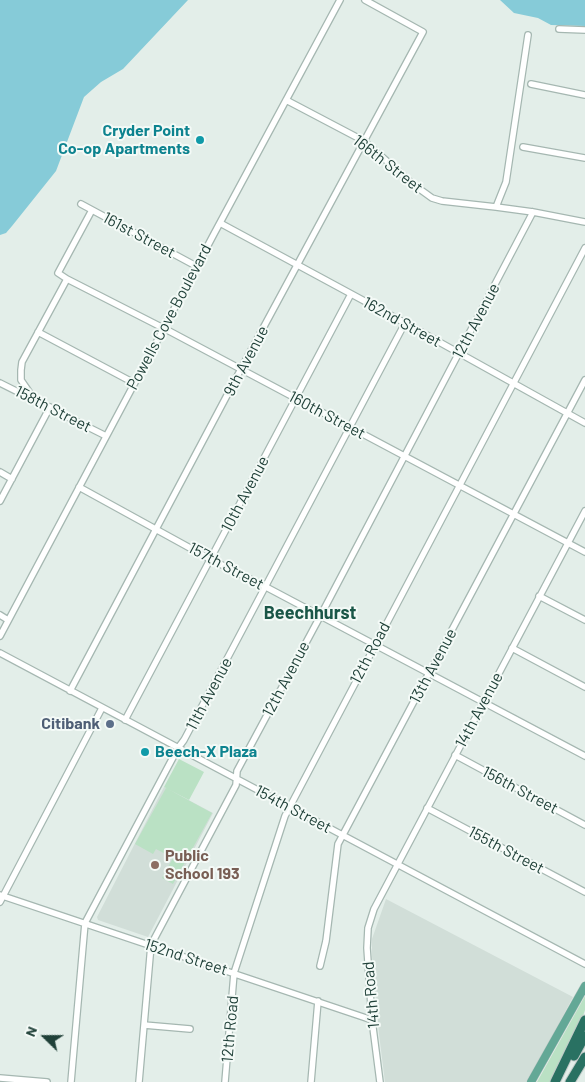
<!DOCTYPE html>
<html>
<head>
<meta charset="utf-8">
<style>
	body { margin:0 }
	#map { position:relative; width:585px; height:1082px; overflow:hidden; background:#e3eee9; font-family:Barlow,sans-serif }
	canvas { display:block }
	.north { position:absolute; left:20px; top:1012px; width:50px; height:50px; -webkit-text-stroke:4px #f4faf7; paint-order:stroke; rotate:292deg; font-size:14px; font-weight:700; line-height:20px; text-align:center; color:#204139 }
	.north::after { content:''; display:block; margin:auto; width:18px; height:22px; background:#204139; clip-path:polygon(50% 0,100% 100%,50% 72%,0 100%) }
</style>
</head>
<body>
<div id="map">
<canvas width="585" height="1082"></canvas>
<div class="north">N</div>
</div>
<script>
const ctx = document.querySelector('canvas').getContext('2d');
ctx.lineJoin = 'round';
function fill(path, color) {
  ctx.fillStyle = color;
  ctx.fill(path, 'evenodd');
}
function toPath(rows) {
  const path = new Path2D();
  for (const r of rows) {
    path.moveTo(r[0], r[1]);
    for (let i = 2; i < r.length; i += 2) path.lineTo(r[i], r[i + 1]);
  }
  return path;
}
function trace(path, color, width, dash) {
  ctx.strokeStyle = color;
  ctx.lineWidth = width;
  ctx.lineCap = dash ? 'butt' : 'round';
  ctx.setLineDash(dash || []);
  ctx.stroke(path);
}
function drawText(font, color, halo, rows, align = 'center') {
  ctx.font = font + ' Barlow,sans-serif';
  ctx.lineWidth = 4;
  ctx.setLineDash([]);
  ctx.textBaseline = 'middle';
  ctx.strokeStyle = halo;
  ctx.fillStyle = color;
  for (const [text, x, y, turn = 0] of rows) {
    ctx.save();
    ctx.translate(x, y);
    ctx.rotate((+turn || 0) * Math.PI / 180);
    ctx.textAlign = isNaN(turn) ? turn : align;
    if (halo) ctx.strokeText(text, 0, 0);
    ctx.fillText(text, 0, 0);
    ctx.restore();
  }
}
const built = toPath([
	[164,787,213,813,148,937,98,920,97,917],
	[386,899,573,997,548,1044,526,1082,385,1082,379,1034,372,956,372,939]
]);
const green = toPath([
	[179,759,204,772,189,800,164,787],
	[166,788,212,813,173,884,162,878,173,858,156,849,153,854,135,844],
	[585,996,585,1010,582,1019,551,1082,537,1082]
]);
const water = toPath([
	[0,0,188,0,123,69,101,82,84,97,56,171,12,226,6,233,0,235],
	[500,0,585,0,585,26,551,25,538,18,514,13]
]);
const minor = toPath([
	[559,29,585,30],
	[531,84,585,95],
	[286,100,364,141,414,185,432,198,442,201,496,207,533,212,585,222],
	[523,147,585,158],
	[81,204,196,266],
	[496,207,506,182,528,35],
	[220,223,405,323,585,423],
	[67,279,171,332,585,552],
	[38,332,134,383],
	[0,383,106,436],
	[34,399,21,380,21,370,22,362,67,279,58,273,92,210],
	[0,472,12,479],
	[79,487,210,559,266,587,585,756],
	[0,501,50,407],
	[539,596,585,620],
	[0,615,8,620],
	[0,636,215,232,340,0],
	[512,648,585,687],
	[0,653,585,964],
	[70,691,241,369,423,32,365,0],
	[125,720,351,294],
	[455,755,585,825],
	[427,808,585,892],
	[0,895,372,1020],
	[0,902,102,708],
	[320,966,326,941,338,844,585,380],
	[144,1025,190,1029],
	[0,1078,47,1082],
	[71,1082,85,923,178,748,184,740,405,323],
	[139,1082,151,945,236,785,237,771,323,611,533,212],
	[225,1082,234,973,285,816,585,248],
	[311,1082,318,1001],
	[380,1082,372,1020,367,948,368,928,374,909,585,511]
]);
const major = toPath([
	[531,1082,585,986]
]);
const highway = toPath([
	[574,1056,585,1036],
	[555,1082,585,1020],
	[570,1082,585,1057]
]);
const markers = [
	[200,140,5,"#0f9aa8"],
	[110,724,5,"#5c6f8a"],
	[145,752,5,"#0f9aa8"],
	[155,865,5,"#8d6e63"]
];
const cultureNames = [
	["Cryder Point",190,131],
	["Co-op Apartments",190,149],
	["Beech-X Plaza",155,752,"left"]
];
const streetNames = [
	["166th Street",388,164,38],
	["161st Street",139,235,28],
	["Powells Cove Boulevard",169,317,-62],
	["12th Avenue",476,321,-62],
	["162nd Street",402,322,29],
	["9th Avenue",246,361,-62],
	["158th Street",53,409,27],
	["160th Street",327,415,28],
	["10th Avenue",245,494,-62],
	["157th Street",226,566,28],
	["12th Road",370,653,-62],
	["13th Avenue",433,666,-62],
	["12th Avenue",286,679,-62],
	["11th Avenue",209,694,-62],
	["14th Avenue",479,710,-62],
	["156th Street",520,790,28],
	["154th Street",293,809,28],
	["155th Street",506,850,28],
	["152nd Street",186,957,18],
	["14th Road",371,995,-95],
	["12th Road",230,1029,-85]
];
const serviceNames = [
	["Citibank",100,724]
];
const educationNames = [
	["Public",165,856],
	["School 193",165,874]
];
const neighbourhoodNames = [
	["Beechhurst",310,613]
];
fill(built, '#d1ded8');
fill(green, '#bae1c4');
fill(water, '#86cbd8');
trace(minor, '#a5b7b1', 8);
trace(major, '#c1cac8', 9);
trace(highway, '#c1cac8', 11);
trace(minor, '#fff', 5.5);
trace(major, '#63a896', 8);
trace(highway, '#297162', 9);
for (const [x, y, r, color] of markers) {
  const dot = new Path2D();
  dot.arc(x, y, r, 0, 2 * Math.PI);
  ctx.fillStyle = color;
  ctx.fill(dot);
  trace(dot, '#f4faf7', 2);
}
drawText('bold 16px', '#0d838f', '#f4faf7', cultureNames, 'right');
drawText('16px', '#204139', '#f4faf7', streetNames);
drawText('bold 16px', '#4e5e75', '#f4faf7', serviceNames, 'right');
drawText('bold 16px', '#785e54', '#f4faf7', educationNames, 'left');
drawText('bold 18px', '#1a5647', '#f4faf7', neighbourhoodNames);
</script>
</body>
</html>
